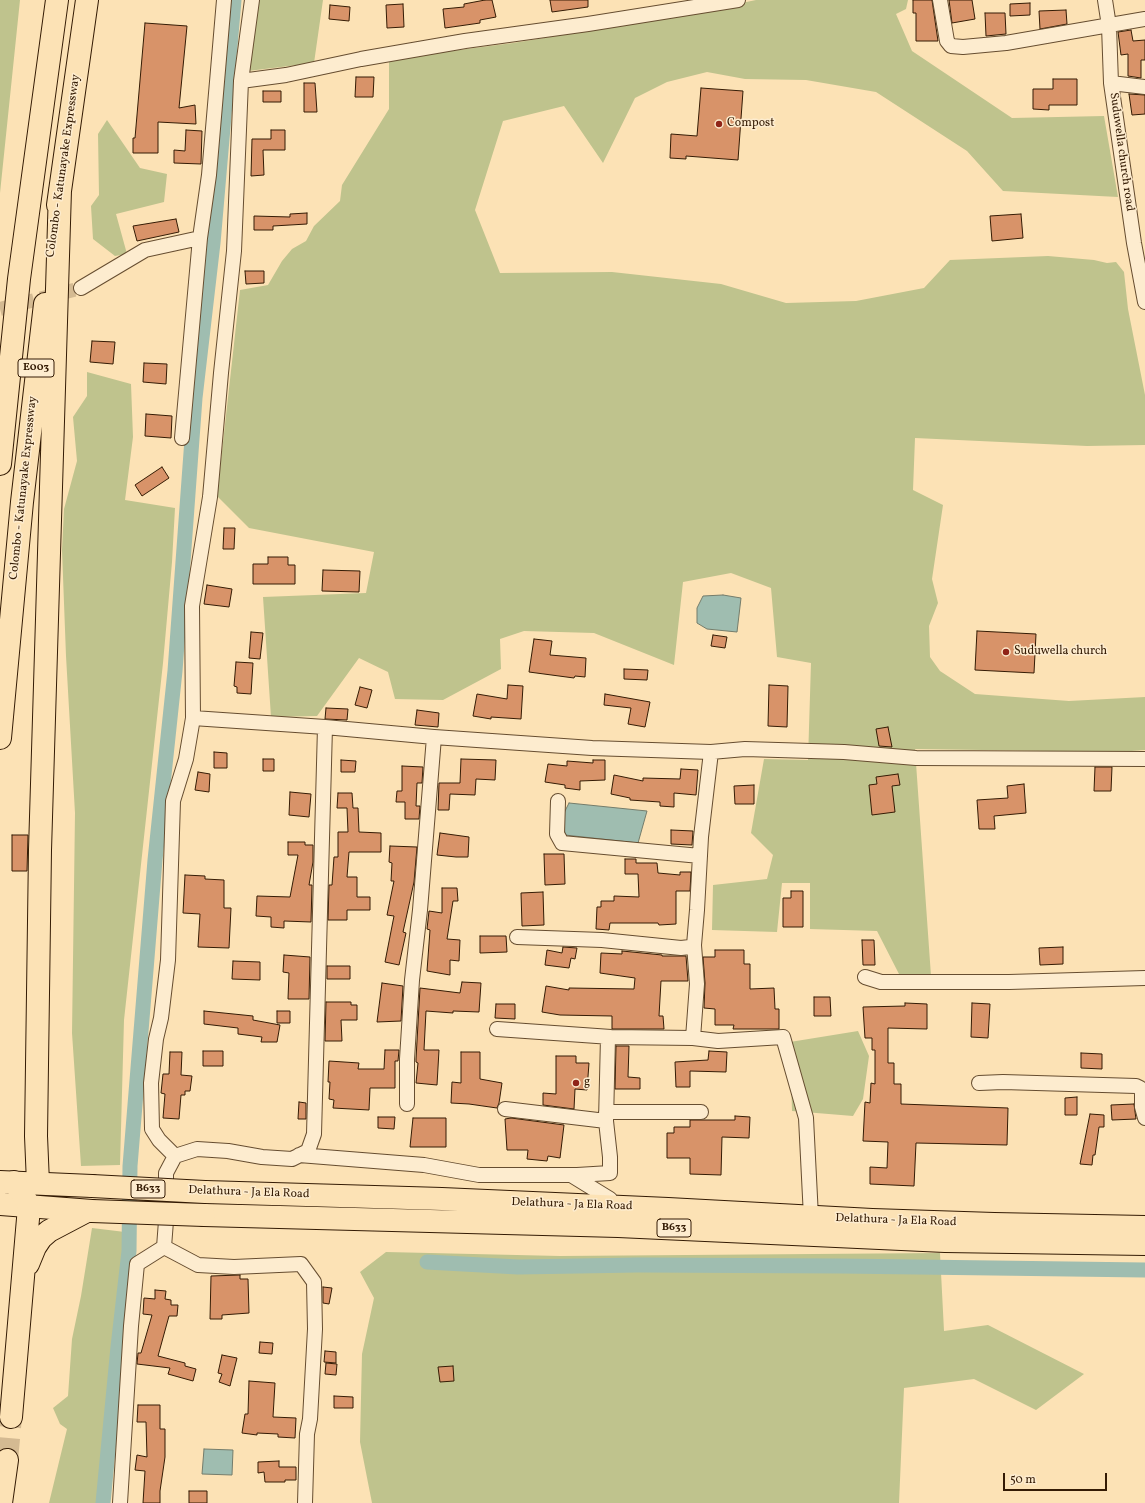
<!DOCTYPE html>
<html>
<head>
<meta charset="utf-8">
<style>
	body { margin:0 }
	#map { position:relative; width:1145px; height:1503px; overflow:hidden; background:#fce2b5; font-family:Vollkorn,serif }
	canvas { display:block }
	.scale { position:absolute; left:1003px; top:1473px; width:104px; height:18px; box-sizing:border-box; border:2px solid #341b04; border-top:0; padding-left:5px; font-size:12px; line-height:14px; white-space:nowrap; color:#341b04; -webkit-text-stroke:3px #fdeccf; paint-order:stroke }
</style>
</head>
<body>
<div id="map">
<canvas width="1145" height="1503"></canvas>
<div class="scale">50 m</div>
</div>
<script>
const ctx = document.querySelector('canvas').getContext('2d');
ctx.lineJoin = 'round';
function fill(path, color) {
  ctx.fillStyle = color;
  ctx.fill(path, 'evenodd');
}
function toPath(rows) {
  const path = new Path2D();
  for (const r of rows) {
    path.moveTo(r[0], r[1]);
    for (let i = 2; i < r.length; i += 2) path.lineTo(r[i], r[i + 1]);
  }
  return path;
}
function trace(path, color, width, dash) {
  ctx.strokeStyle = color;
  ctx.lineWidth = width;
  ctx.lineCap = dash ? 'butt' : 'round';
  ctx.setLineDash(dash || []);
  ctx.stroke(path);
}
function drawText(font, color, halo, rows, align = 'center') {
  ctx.font = font + ' Vollkorn,serif';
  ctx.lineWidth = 3;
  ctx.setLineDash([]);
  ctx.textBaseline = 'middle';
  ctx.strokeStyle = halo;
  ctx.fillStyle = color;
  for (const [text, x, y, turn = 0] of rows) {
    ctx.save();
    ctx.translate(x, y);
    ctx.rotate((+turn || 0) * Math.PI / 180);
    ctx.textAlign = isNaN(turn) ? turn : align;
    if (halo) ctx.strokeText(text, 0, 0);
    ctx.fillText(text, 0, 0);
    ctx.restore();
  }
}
const green = toPath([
	[0,0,20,0,0,193],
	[256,0,323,0,314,63,248,71],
	[756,0,908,0,906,9,896,14,912,51,1012,118,1104,116,1118,197,1003,191,967,151,876,92,806,80,745,79,707,72,667,82,635,98,603,163,564,106,503,121,475,210,500,273,612,272,721,284,786,303,856,301,924,288,950,260,1048,256,1094,260,1107,263,1116,262,1124,272,1128,309,1145,395,1145,445,1087,446,915,438,913,490,943,505,932,579,938,603,929,626,930,657,940,671,975,694,1069,701,1145,697,1145,750,1118,752,915,749,931,976,899,974,877,931,810,929,810,883,782,883,777,932,712,930,713,885,767,879,773,855,751,833,764,759,808,760,811,663,777,657,771,588,731,573,683,582,674,665,594,633,524,631,500,639,501,669,443,700,395,699,388,672,359,658,317,716,271,717,263,597,366,593,374,552,249,528,217,496,240,290,268,285,282,261,292,249,306,241,314,226,340,201,342,185,389,109,389,59,513,43,669,18],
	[107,120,140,168,167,174,164,202,116,214,127,254,115,256,93,239,91,206,99,195,98,134],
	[87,372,131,384,133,437,125,500,175,508,172,562,163,663,124,1020,120,1165,81,1166,72,1033,75,813,66,656,62,550,64,509,77,461,73,417,87,396],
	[858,1031,869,1056,863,1099,853,1116,792,1111,790,1042],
	[92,1228,125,1232,109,1373,98,1503,49,1503,67,1429,60,1424,53,1408,68,1396,72,1339,81,1296],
	[386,1252,560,1256,940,1253,944,1331,988,1325,1084,1374,1036,1410,974,1379,904,1388,899,1503,372,1503,360,1442,362,1354,374,1298,360,1272]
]);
const water = toPath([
	[723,595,741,598,737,632,707,629,697,623,697,608,703,596,723,595],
	[569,803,647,811,638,843,565,835,563,815,569,803],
	[204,1449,233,1450,232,1475,202,1474,204,1449]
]);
const canal = toPath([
	[427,1262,518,1267,638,1265,841,1266,1145,1270],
	[103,1503,118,1347,129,1251,130,1166,155,860,175,671,195,398,213,243,234,0]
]);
const building = toPath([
	[485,0,492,0,496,17,480,20,480,23,445,28,443,9,464,7,464,4,485,0],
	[550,0,588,0,588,7,552,12,550,0],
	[913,0,932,0,938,41,916,41,916,13,913,13,913,0],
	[949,0,972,0,975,19,952,23,949,0],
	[1030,3,1030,15,1010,16,1010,4,1030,3],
	[403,4,404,27,387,28,386,5,403,4],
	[330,5,350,7,349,21,329,19,330,5],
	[1066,10,1067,24,1040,29,1039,11,1066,10],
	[985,13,1005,13,1006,34,986,36,985,13],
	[145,23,187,26,179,108,195,105,196,124,158,122,158,153,133,153,133,138,135,138,145,23],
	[1131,30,1133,41,1145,40,1145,60,1141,60,1141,78,1128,76,1128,54,1121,55,1118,32,1131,30],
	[356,77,374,77,373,97,355,97,356,77],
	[1053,79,1077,79,1077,105,1049,105,1049,110,1033,109,1033,89,1053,89,1053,79],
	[304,83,315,83,317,112,304,112,304,83],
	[701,88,743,91,738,160,686,156,686,159,670,158,671,134,697,136,701,88],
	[263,91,281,91,281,102,263,102,263,91],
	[1129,94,1145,95,1145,114,1132,115,1129,94],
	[186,130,202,131,201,164,174,163,174,150,185,151,186,130],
	[271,130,285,130,285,150,263,150,264,175,251,176,252,139,271,139,271,130],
	[307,213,307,224,273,226,273,230,254,230,254,216,290,217,290,214,307,213],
	[1021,214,1023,238,992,241,990,216,1021,214],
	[176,219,179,232,137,241,133,226,176,219],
	[245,271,264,271,264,283,246,284,245,271],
	[92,341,115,342,113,364,90,362,92,341],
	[144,363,167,364,166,384,143,382,144,363],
	[146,414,172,416,171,438,145,436,146,414],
	[162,467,169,478,142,496,135,485,162,467],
	[224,528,235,528,234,549,223,549,224,528],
	[268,557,288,557,288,565,295,565,295,584,253,584,253,564,268,564,268,557],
	[323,570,360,571,359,592,322,591,323,570],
	[207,585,232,589,229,607,204,604,207,585],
	[977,631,1036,634,1034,673,975,670,977,631],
	[251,632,263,633,260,659,249,658,251,632],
	[713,635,727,637,725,648,711,646,713,635],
	[534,639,552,641,550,655,586,658,585,677,575,676,574,678,529,672,534,639],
	[236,662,253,663,251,694,237,693,237,687,234,686,236,662],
	[624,669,648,670,647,680,624,679,624,669],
	[508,685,523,686,521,719,491,717,491,719,473,716,477,694,507,699,508,685],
	[769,685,788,686,787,727,768,726,769,685],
	[360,687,372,690,367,708,355,705,360,687],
	[605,694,650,702,645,727,628,724,631,708,604,705,605,694],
	[326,708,348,709,347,720,325,719,326,708],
	[417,710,439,713,438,727,415,725,417,710],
	[888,727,892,747,879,746,876,729,888,727],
	[214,752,227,753,227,768,214,768,214,752],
	[263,759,274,759,274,771,263,771,263,759],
	[461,759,496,760,495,780,476,779,475,795,450,794,449,810,438,810,439,783,460,783,461,759],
	[341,760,356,761,355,772,341,772,341,760],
	[593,760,605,760,605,780,580,781,580,790,565,788,565,785,545,782,548,764,567,766,567,761,593,763,593,760],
	[402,766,423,767,422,783,417,783,416,806,420,806,419,819,405,819,405,802,396,802,397,791,402,791,402,766],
	[1095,767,1112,767,1111,791,1094,791,1095,767],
	[681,769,698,770,696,795,674,793,674,807,660,806,660,802,630,800,630,798,611,794,614,775,643,781,643,778,680,779,681,769],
	[198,772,210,774,209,792,195,790,198,772],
	[898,774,900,785,892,786,895,812,872,815,869,785,877,784,876,777,898,774],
	[1024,784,1026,813,994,816,995,829,979,829,977,800,1008,798,1007,786,1024,784],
	[754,785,754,804,735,804,734,786,754,785],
	[290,792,311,794,309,817,289,815,290,792],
	[338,793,352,793,353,808,358,808,359,832,381,833,381,852,349,852,347,877,357,877,357,897,370,897,370,910,347,910,347,920,328,920,329,885,332,885,334,857,338,857,338,832,348,832,347,808,337,808,338,793],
	[671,830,693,831,692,845,671,844,671,830],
	[440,833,469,837,468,857,456,857,437,855,440,833],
	[12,835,28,835,27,871,12,871,12,835],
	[288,842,305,842,305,845,313,845,313,862,309,885,312,885,311,922,284,921,284,928,271,927,271,917,256,916,257,896,290,897,298,855,288,855,288,842],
	[390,846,417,847,414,882,403,932,406,933,399,965,385,962,394,916,387,915,394,881,391,881,392,863,389,862,390,846],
	[544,854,564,854,565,884,545,885,544,854],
	[625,859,636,859,636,863,657,863,658,873,680,875,680,872,691,872,690,891,676,891,676,924,659,925,658,923,610,923,609,930,596,929,597,907,601,907,601,901,614,901,614,896,639,897,638,874,625,874,625,859],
	[185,875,205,876,205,879,224,880,224,908,231,908,229,948,198,947,200,914,183,913,185,875],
	[442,888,457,888,458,901,453,901,447,939,460,940,459,961,450,960,450,975,427,971,430,930,427,929,429,911,442,913,442,888],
	[791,891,803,891,803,927,783,927,783,898,791,898,791,891],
	[543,892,544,925,522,926,521,893,543,892],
	[480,936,506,936,507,952,480,953,480,936],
	[862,940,874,940,875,965,863,965,862,940],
	[563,947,577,948,575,959,571,958,569,968,545,965,547,950,562,953,563,947],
	[1063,947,1063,964,1040,965,1039,948,1063,947],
	[715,950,744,950,744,964,750,964,750,989,774,988,775,1009,779,1009,779,1029,733,1029,734,1025,715,1025,715,1009,704,1008,705,983,703,957,715,957,715,950],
	[622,951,662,955,662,956,686,956,688,981,661,981,659,1016,663,1016,664,1029,612,1029,612,1016,560,1015,542,1012,546,986,569,990,569,988,634,989,635,978,600,973,601,953,622,954,622,951],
	[284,955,310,957,309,999,288,999,289,973,283,972,284,955],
	[233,961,260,962,260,980,232,979,233,961],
	[327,966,350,966,350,979,327,979,327,966],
	[462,982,481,983,479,1012,453,1011,453,1013,426,1011,424,1050,439,1050,437,1085,416,1083,418,1063,416,1062,416,1059,420,988,460,993,462,982],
	[382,983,403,986,401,1021,377,1022,382,983],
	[814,997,830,997,831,1016,814,1016,814,997],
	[326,1002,351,1002,351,1005,357,1005,357,1020,341,1020,342,1041,325,1041,326,1002],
	[905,1003,927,1004,927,1029,888,1028,888,1063,894,1063,894,1084,901,1084,901,1104,1008,1108,1007,1145,916,1143,914,1186,870,1184,870,1167,887,1168,888,1142,863,1141,865,1102,870,1103,871,1083,875,1084,875,1050,872,1050,872,1038,865,1038,863,1007,905,1006,905,1003],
	[972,1003,990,1004,988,1038,971,1037,972,1003],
	[496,1004,515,1004,515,1019,495,1018,496,1004],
	[204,1011,253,1016,253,1020,280,1025,277,1042,261,1042,262,1037,238,1034,238,1028,204,1024,204,1011],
	[277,1011,290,1011,290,1023,277,1023,277,1011],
	[616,1046,629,1046,628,1077,640,1078,640,1089,615,1089,616,1046],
	[385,1050,399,1050,398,1061,395,1061,395,1088,370,1088,369,1110,333,1108,334,1100,329,1099,330,1082,328,1082,329,1061,359,1063,358,1069,384,1069,385,1050],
	[203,1051,223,1051,223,1066,203,1066,203,1051],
	[709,1051,727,1052,726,1072,690,1071,690,1087,676,1087,675,1062,708,1060,709,1051],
	[170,1052,182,1052,181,1075,192,1076,190,1091,185,1091,185,1095,181,1095,179,1119,163,1118,165,1094,161,1093,163,1074,169,1074,170,1052],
	[461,1052,480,1052,480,1079,502,1083,499,1103,497,1108,469,1104,451,1103,452,1082,461,1083,461,1052],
	[1081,1053,1102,1054,1102,1069,1081,1068,1081,1053],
	[556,1056,576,1056,576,1063,589,1063,587,1090,575,1089,574,1109,543,1105,543,1093,556,1094,556,1056],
	[1077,1097,1077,1115,1065,1115,1065,1098,1077,1097],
	[299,1102,306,1103,306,1119,298,1119,299,1102],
	[1134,1104,1136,1119,1112,1120,1111,1105,1134,1104],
	[1090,1114,1104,1115,1104,1127,1099,1127,1095,1155,1093,1155,1092,1165,1080,1164,1090,1114],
	[735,1116,750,1117,749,1138,722,1137,721,1175,690,1174,690,1158,667,1158,667,1133,674,1133,674,1127,690,1127,690,1120,735,1120,735,1116],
	[378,1117,395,1117,394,1129,378,1128,378,1117],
	[413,1118,446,1118,446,1147,410,1147,413,1118],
	[511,1118,564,1125,560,1158,548,1156,547,1161,527,1159,528,1150,507,1150,505,1119,511,1118],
	[240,1275,240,1279,248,1279,249,1313,222,1315,222,1319,210,1319,211,1276,240,1275],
	[323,1287,332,1288,329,1304,323,1303,323,1287],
	[155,1290,166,1291,165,1299,171,1300,171,1305,178,1305,177,1316,169,1316,158,1356,185,1363,185,1366,196,1369,193,1381,168,1374,170,1368,137,1364,138,1353,141,1353,152,1315,143,1314,144,1298,155,1299,155,1290],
	[260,1342,273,1343,272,1354,259,1353,260,1342],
	[325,1351,336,1352,336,1363,324,1362,325,1351],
	[222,1355,237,1358,230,1386,219,1382,222,1374,218,1373,222,1355],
	[326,1363,337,1364,336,1375,325,1374,326,1363],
	[453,1366,454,1381,440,1382,438,1367,453,1366],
	[249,1381,275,1383,273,1417,296,1418,295,1438,278,1437,278,1434,257,1433,257,1435,242,1433,245,1414,248,1414,249,1381],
	[334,1396,353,1397,353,1408,334,1408,334,1396],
	[138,1405,160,1405,160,1429,165,1429,165,1457,160,1491,160,1503,143,1503,145,1471,135,1470,137,1455,147,1457,146,1422,137,1422,138,1405],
	[279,1461,279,1467,296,1467,296,1480,285,1480,285,1482,265,1482,264,1472,258,1473,258,1462,279,1461],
	[189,1491,207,1491,207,1503,189,1503,189,1491]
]);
const streetTunnel = toPath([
	[0,309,81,288]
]);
const highwayTunnel = toPath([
	[7,1460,11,1417]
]);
const street = toPath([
	[940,0,947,41,951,46,963,47,1006,43,1145,19],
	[1105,0,1109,26,1111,83,1134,243,1145,302],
	[241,81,286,75,361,59,465,41,588,24,738,0],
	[1111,83,1145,87],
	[81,288,145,250,200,238],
	[182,438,200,238,209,175,224,0],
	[193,718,325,727,434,737,592,748,711,752,745,749,844,752,916,758,1145,759],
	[558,801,557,834,562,843,700,856],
	[517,937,602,940,681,948,690,947,694,945,697,910,701,837,711,752],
	[694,945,697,984,693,1038,718,1041,783,1037,806,1118,811,1217],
	[865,977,881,982,1009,982,1145,978],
	[497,1029,611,1037,693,1038],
	[979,1083,1003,1082,1136,1086,1140,1088,1142,1091,1142,1107,1145,1118],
	[407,1104,407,1059,412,980,420,910,434,737],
	[505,1109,606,1121],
	[606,1112,701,1112],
	[299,1155,424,1165,479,1175,577,1175,610,1173,610,1157,606,1121,608,1037],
	[175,1156,159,1140,152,1129,151,1083,156,1039,161,1018,168,960,173,801,186,759,193,718,192,606,210,497,221,373,234,251,241,81,252,0],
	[571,1175,610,1199],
	[120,1503,131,1326,137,1264,164,1247],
	[305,1503,307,1434,310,1419,315,1329,314,1282,301,1264,234,1267,198,1265,164,1247,166,1221,166,1173,175,1156,197,1149,228,1151,262,1157,292,1159,308,1151,314,1134,325,727]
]);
const primary = toPath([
	[0,1182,92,1186],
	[205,1192,442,1199,668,1209,872,1220,994,1224,1145,1227],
	[0,1204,92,1211],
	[204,1215,618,1226,945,1241,1145,1244]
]);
const highway = toPath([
	[58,205,87,0],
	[0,464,19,279,57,0],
	[0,738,22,502,45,304],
	[38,1183,36,1136,40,850,60,190],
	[28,1264,35,1247,41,1238,49,1231,87,1211],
	[11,1417,29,1207,25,1198,14,1182],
	[1,1503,7,1460]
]);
const primaryBridge = toPath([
	[92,1186,205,1192],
	[92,1211,204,1215]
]);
const markers = [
	[719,124,4,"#8f2418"],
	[1006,652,4,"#8f2418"],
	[576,1083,4,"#8f2418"]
];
const shields = [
	[36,368,36],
	[148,1189,34],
	[674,1228,34]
];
const shieldNames = [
	["E003",36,368],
	["B633",148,1189],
	["B633",674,1228]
];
const poiNames = [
	["Compost",727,124],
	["Suduwella church",1014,652],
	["g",584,1083]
];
const streetNames = [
	["Suduwella church road",1121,152,82],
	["Colombo - Katunayake Expressway",64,166,-82],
	["Colombo - Katunayake Expressway",24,488,-84],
	["Delathura - Ja Ela Road",249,1193,2],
	["Delathura - Ja Ela Road",572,1205,2],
	["Delathura - Ja Ela Road",896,1221,2]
];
fill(green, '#bfc38d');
fill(water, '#9fbdb0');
trace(water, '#747c6b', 1);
trace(canal, '#9fbdb0', 15);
fill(building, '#d89369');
trace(building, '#341b04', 1);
trace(streetTunnel, '#d4ba92', 14, [14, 7]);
trace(highwayTunnel, '#d4ba92', 22, [22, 11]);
trace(street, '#664d30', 16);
trace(primary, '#341b04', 24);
trace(highway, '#341b04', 24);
trace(street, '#fdeccf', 14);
trace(primary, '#fce2b5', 22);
trace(highway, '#fce2b5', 22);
trace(primaryBridge, '#341b04', 24, []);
trace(primaryBridge, '#fce2b5', 22);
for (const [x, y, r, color] of markers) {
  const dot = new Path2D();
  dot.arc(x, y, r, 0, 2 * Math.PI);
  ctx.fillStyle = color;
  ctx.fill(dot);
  trace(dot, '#fdeccf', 1.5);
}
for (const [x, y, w] of shields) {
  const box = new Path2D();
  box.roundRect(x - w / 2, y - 9, w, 18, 3);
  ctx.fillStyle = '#fdeccf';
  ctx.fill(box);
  trace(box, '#341b04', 1);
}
drawText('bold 11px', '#341b04', null, shieldNames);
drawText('12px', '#341b04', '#fdeccf', poiNames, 'left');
drawText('12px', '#341b04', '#fdeccf', streetNames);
</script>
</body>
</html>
